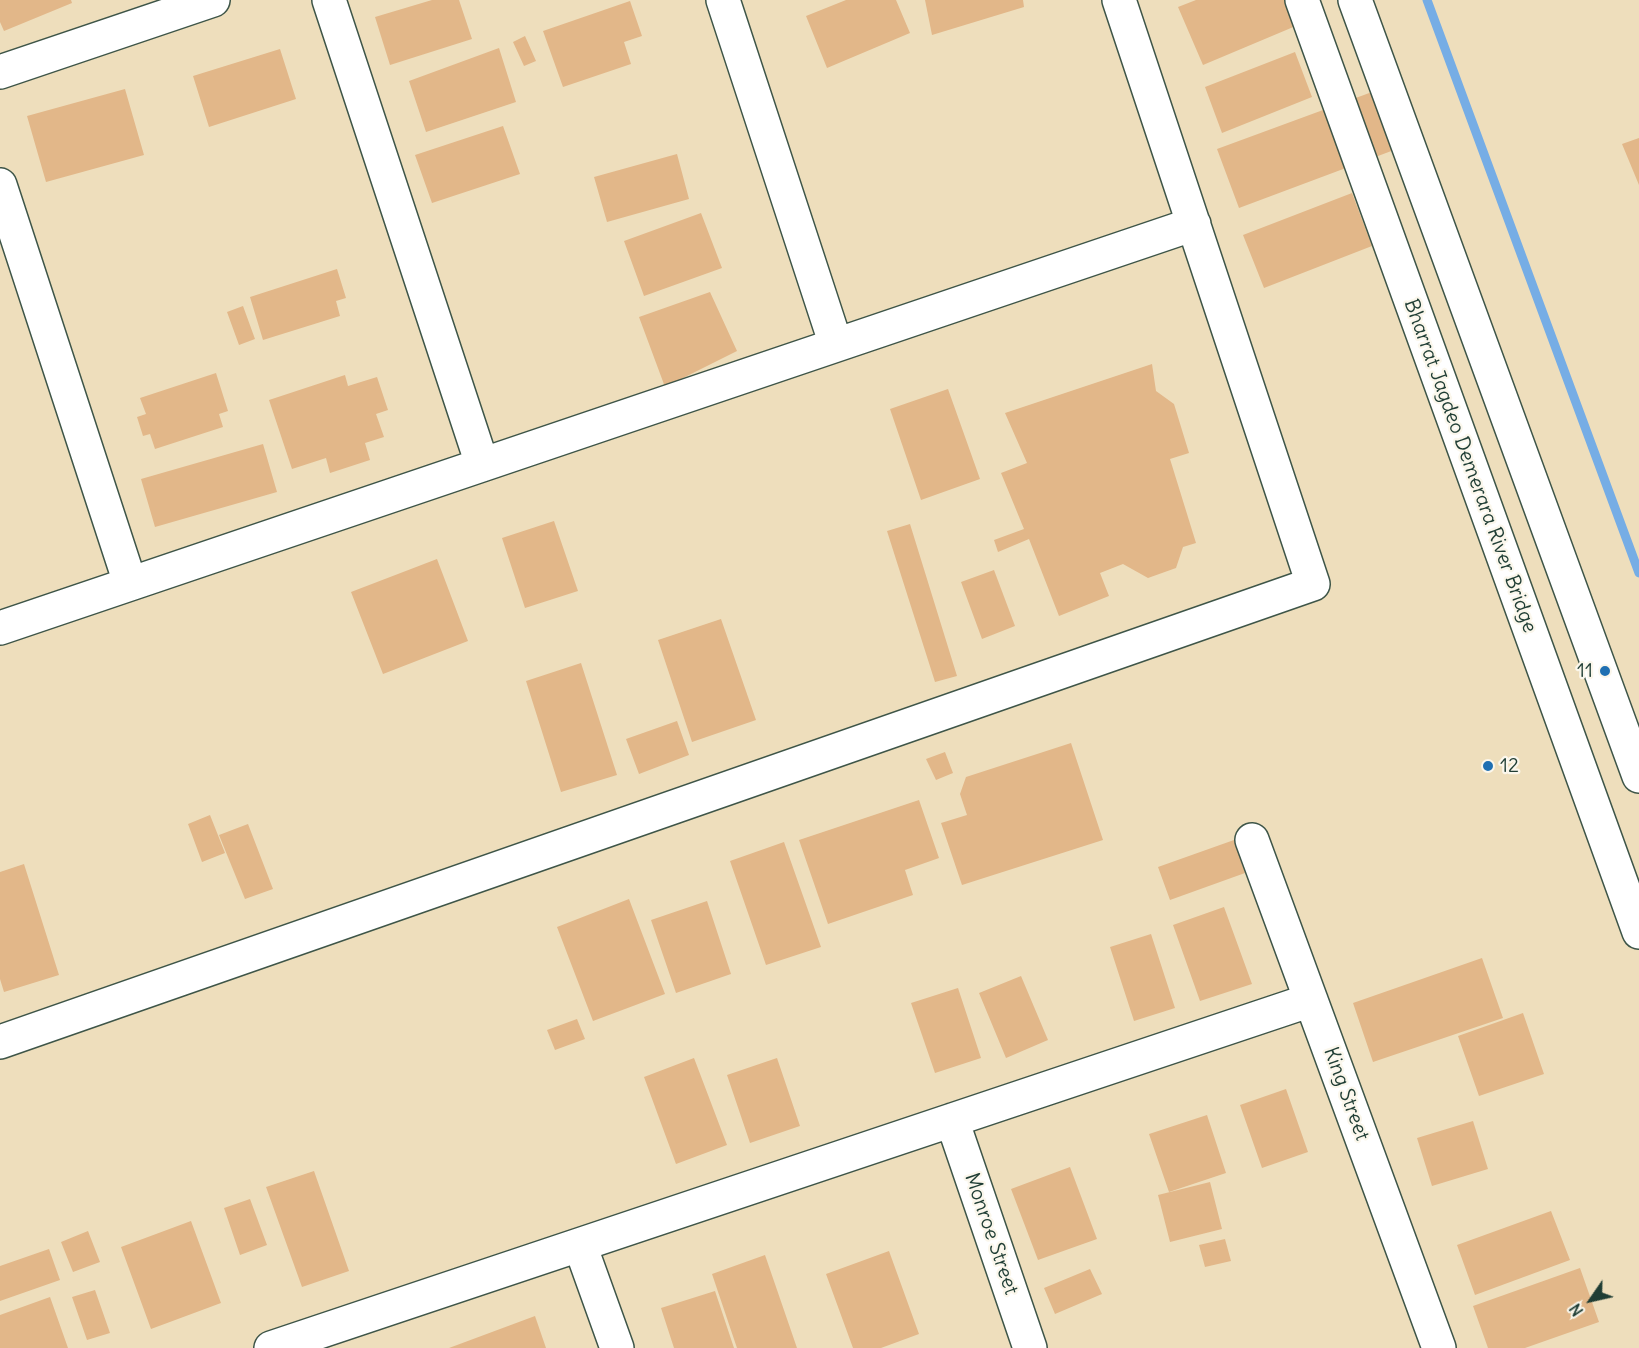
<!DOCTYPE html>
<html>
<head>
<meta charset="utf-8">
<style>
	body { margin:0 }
	#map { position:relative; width:1639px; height:1348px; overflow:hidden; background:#eedebc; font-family:Delius,sans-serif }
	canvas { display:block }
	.north { position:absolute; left:1561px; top:1270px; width:60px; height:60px; -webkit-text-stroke:4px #fbf7ec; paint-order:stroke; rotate:236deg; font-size:16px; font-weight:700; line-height:24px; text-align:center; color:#1f3d34 }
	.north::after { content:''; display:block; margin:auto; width:21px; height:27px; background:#1f3d34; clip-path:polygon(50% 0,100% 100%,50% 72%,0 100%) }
</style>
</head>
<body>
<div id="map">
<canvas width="1639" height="1348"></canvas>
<div class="north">N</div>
</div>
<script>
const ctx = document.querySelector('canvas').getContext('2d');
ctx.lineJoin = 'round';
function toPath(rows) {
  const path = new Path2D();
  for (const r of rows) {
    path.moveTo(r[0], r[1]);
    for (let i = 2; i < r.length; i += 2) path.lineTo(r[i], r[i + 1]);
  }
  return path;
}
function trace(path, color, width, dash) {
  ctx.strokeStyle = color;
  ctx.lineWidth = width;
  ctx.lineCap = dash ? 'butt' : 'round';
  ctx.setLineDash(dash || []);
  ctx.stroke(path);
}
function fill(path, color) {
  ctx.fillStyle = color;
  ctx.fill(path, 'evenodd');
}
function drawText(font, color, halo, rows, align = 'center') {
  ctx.font = font + ' Delius,sans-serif';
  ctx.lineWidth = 4.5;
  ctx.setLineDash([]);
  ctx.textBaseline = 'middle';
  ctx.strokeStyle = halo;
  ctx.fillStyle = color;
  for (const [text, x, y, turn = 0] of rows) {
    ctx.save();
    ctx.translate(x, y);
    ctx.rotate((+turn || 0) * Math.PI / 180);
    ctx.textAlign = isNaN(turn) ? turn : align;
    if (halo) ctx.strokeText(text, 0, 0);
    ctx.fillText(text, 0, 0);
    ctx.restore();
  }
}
const stream = toPath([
	[1427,0,1639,573]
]);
const building = toPath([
	[0,0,71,0,72,3,4,31,0,22],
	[432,0,459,0,472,39,390,65,375,17],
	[846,0,896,0,910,33,827,68,806,16],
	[925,0,1023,0,1024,7,932,35],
	[1196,0,1302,0,1310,20,1203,65,1178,7],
	[630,1,642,36,624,42,631,64,563,87,543,31],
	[525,36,536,61,524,66,513,42],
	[499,48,516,102,426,132,409,81],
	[280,49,296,99,209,127,193,76],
	[1295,52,1312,97,1222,133,1205,87],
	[125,89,144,155,46,182,27,116],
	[1372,92,1394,150,1239,208,1217,149],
	[503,126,520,174,432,203,415,155],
	[1639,138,1639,185,1622,144],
	[677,154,689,199,607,222,594,177],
	[1352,193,1372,246,1264,288,1243,235],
	[701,213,722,268,644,296,624,241],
	[337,269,346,298,336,301,340,316,263,340,250,297],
	[710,292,737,351,665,387,639,317],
	[243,306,255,339,239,345,227,312],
	[1152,364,1156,391,1174,404,1189,453,1170,459,1196,543,1183,547,1176,568,1148,578,1123,564,1100,573,1109,596,1059,616,1029,539,998,552,994,540,1024,529,1001,473,1027,463,1005,413],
	[216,373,228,411,219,414,223,427,155,449,150,434,143,436,137,417,146,414,140,398],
	[345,375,348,386,377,377,388,410,376,414,384,437,365,443,370,460,330,473,326,458,292,469,269,400],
	[948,389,980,479,921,500,890,409],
	[263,444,277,492,155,527,141,479],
	[554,521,578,591,525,608,502,538],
	[910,524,957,676,935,682,887,531],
	[437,559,468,641,383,674,351,592],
	[994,570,1015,626,982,639,961,582],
	[721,619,756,720,692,742,658,640],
	[581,663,617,775,561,792,526,681],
	[677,721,689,755,639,774,626,739],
	[1071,743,1103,840,962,885,941,823,967,815,960,794,966,777],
	[945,752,953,773,936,780,926,759],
	[919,800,939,858,905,870,913,895,828,924,799,840],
	[210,815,225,853,202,862,188,824],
	[248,824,273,889,245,899,219,835],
	[1234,840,1245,873,1170,900,1158,867],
	[784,842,821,947,766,965,730,861],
	[24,864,59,975,4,992,0,979,0,872],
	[629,899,665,994,593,1021,557,927],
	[707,901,731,974,676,993,651,920],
	[1224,907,1252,984,1200,1001,1173,925],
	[1151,934,1175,1008,1134,1021,1110,947],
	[1482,958,1503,1018,1373,1062,1353,1003],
	[1021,976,1048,1040,1006,1058,979,993],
	[958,988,981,1058,935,1073,911,1003],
	[1523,1013,1544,1074,1479,1096,1458,1036],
	[577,1019,585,1039,555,1050,547,1030],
	[694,1058,727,1145,676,1164,644,1077],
	[777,1058,800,1126,750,1143,727,1075],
	[1286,1089,1308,1152,1262,1168,1240,1105],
	[1207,1115,1226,1173,1169,1192,1149,1134],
	[1473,1121,1488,1169,1432,1186,1417,1138],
	[1070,1167,1097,1239,1038,1260,1011,1189],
	[314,1171,349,1271,302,1287,266,1187],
	[1210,1182,1222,1229,1170,1242,1158,1195],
	[250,1199,267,1245,240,1255,224,1208],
	[1551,1211,1570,1260,1475,1295,1457,1245],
	[191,1221,221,1303,151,1329,121,1247],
	[88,1231,100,1262,73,1272,61,1242],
	[1225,1239,1231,1261,1205,1267,1199,1245],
	[49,1249,60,1280,0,1301,0,1266],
	[889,1251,919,1334,881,1348,853,1348,826,1274],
	[765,1255,797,1348,737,1348,712,1274],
	[1580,1268,1599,1322,1525,1348,1488,1348,1473,1306],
	[1090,1269,1102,1294,1055,1314,1044,1288],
	[95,1290,110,1333,87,1340,72,1297],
	[715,1291,734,1348,674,1348,661,1308],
	[50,1297,68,1348,0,1348,0,1315],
	[535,1316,546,1348,449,1348]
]);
const minor = toPath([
	[329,0,482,464],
	[723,0,836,345],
	[0,72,213,0],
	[0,185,130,583],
	[0,628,1194,224],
	[1252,840,1439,1348],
	[0,1042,1313,584,1119,0],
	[952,1120,1030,1348],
	[580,1245,617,1348],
	[271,1348,1311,1000]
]);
const major = toPath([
	[1302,0,1639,932],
	[1355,0,1639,776]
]);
const markers = [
	[1605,671,6,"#1f6fb2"],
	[1488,766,6,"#1f6fb2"]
];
const streetNames = [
	["Bharrat Jagdeo Demerara River Bridge",1470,466,70],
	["King Street",1346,1094,70],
	["Monroe Street",991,1234,71]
];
const poiNames = [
	["11",1593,671],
	["12",1500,766,"left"]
];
trace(stream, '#76ade5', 9);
fill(building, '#e2b789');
trace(minor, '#3e5548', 36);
trace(major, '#3e5548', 36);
trace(minor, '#fff', 33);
trace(major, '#fff', 33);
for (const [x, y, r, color] of markers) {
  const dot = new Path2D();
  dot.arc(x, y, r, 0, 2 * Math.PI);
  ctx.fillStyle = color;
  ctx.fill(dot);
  trace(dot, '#fbf7ec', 2);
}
drawText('20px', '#1f3d34', '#fbf7ec', streetNames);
drawText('20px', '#1f3d34', '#fbf7ec', poiNames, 'right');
</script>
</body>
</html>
